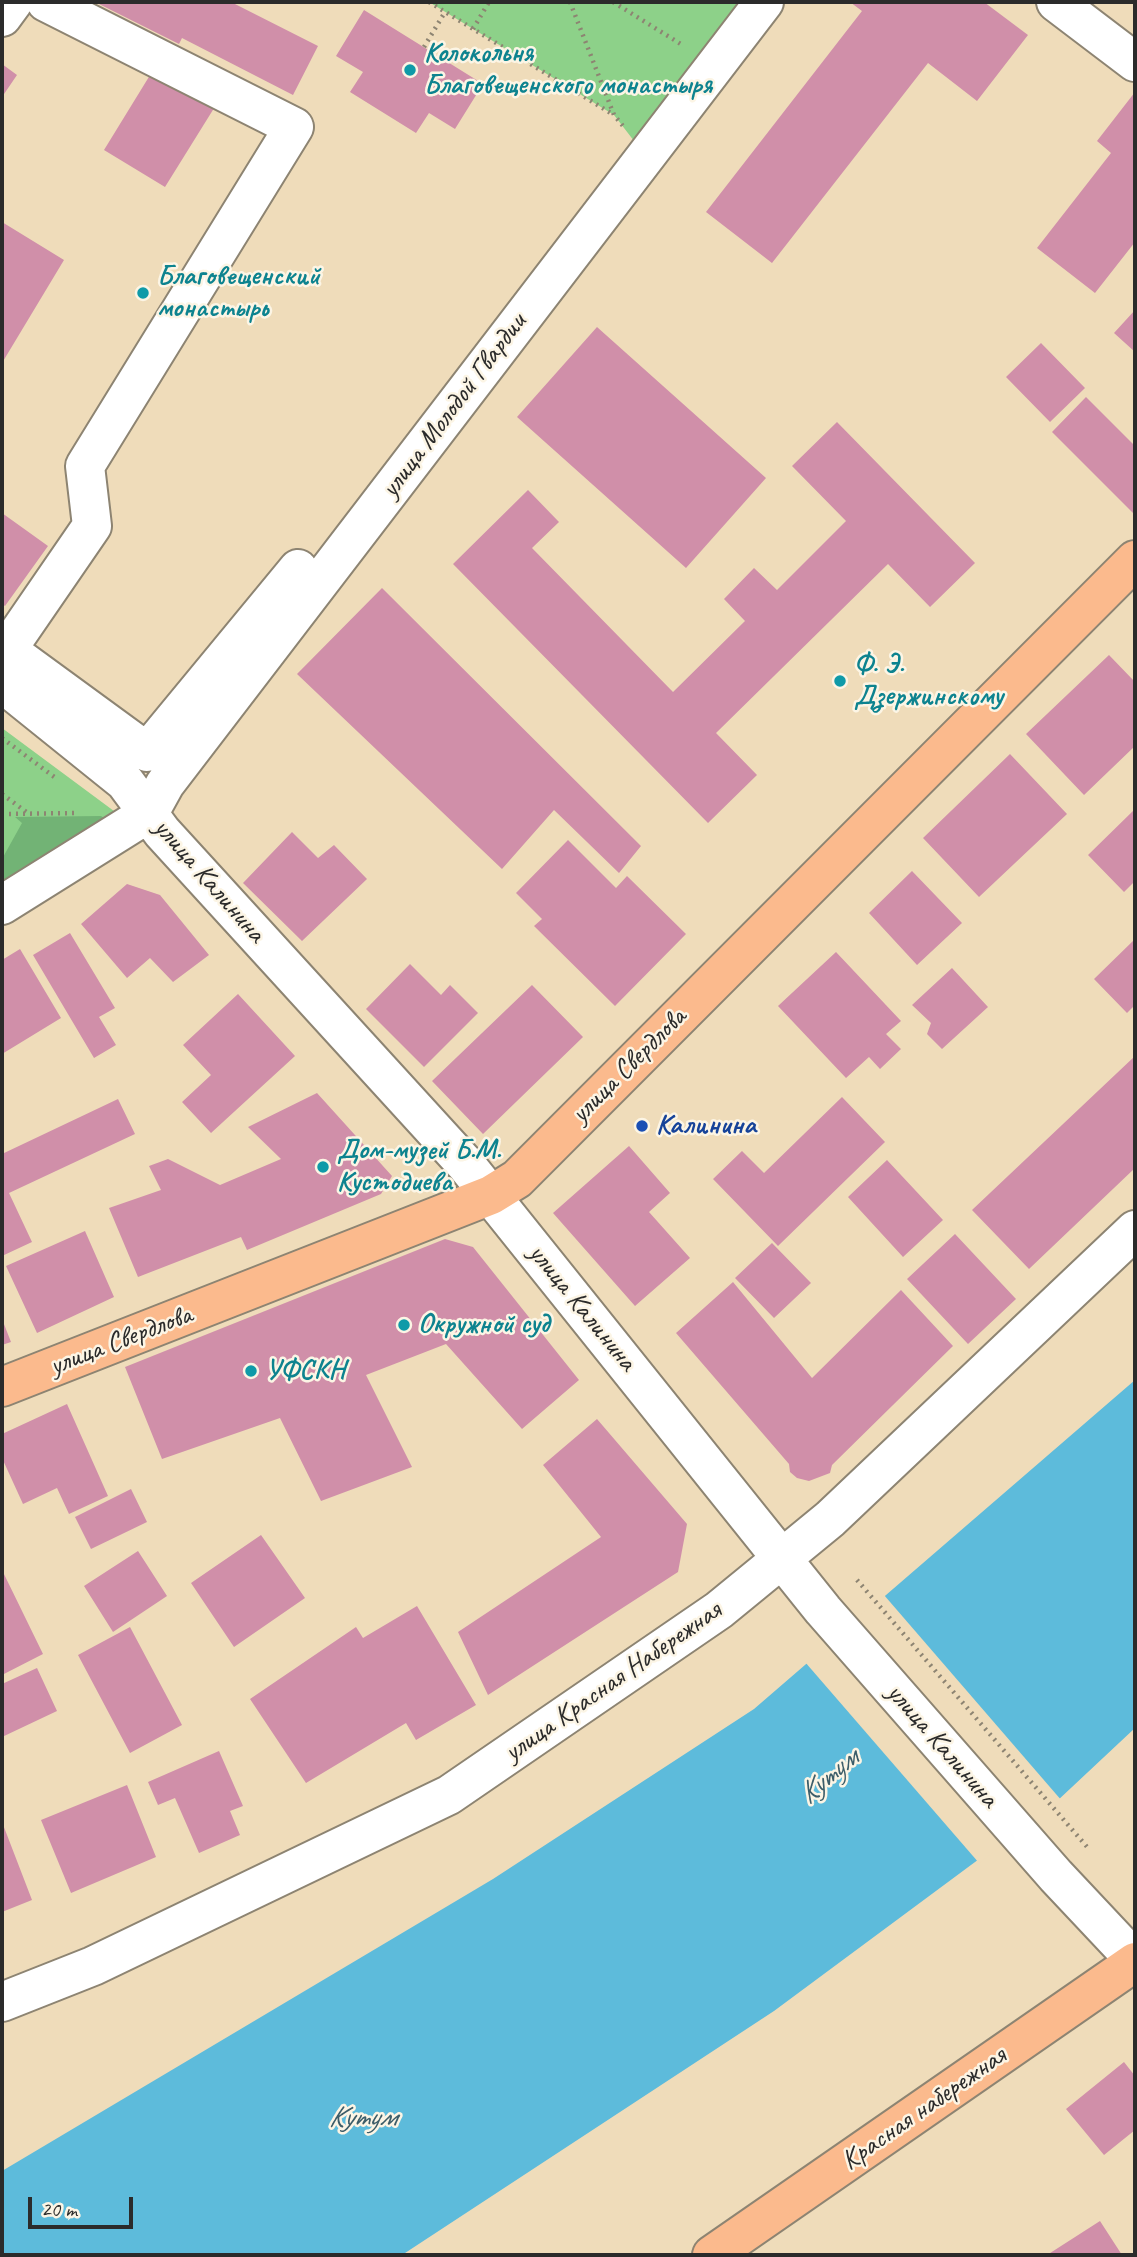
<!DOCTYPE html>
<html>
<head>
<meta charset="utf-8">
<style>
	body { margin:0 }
	#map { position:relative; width:1137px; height:2257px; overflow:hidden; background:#efdcba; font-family:Caveat,sans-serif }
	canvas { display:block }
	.frame { position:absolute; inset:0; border:4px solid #2b2b2b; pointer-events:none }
	.scale { position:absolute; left:28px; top:2197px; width:105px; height:32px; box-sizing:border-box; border:4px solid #2b2b2b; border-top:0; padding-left:9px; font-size:21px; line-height:24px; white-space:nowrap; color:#2b2b2b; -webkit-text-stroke:5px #fcf5e5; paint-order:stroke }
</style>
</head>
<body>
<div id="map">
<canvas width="1137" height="2257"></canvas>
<div class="frame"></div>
<div class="scale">20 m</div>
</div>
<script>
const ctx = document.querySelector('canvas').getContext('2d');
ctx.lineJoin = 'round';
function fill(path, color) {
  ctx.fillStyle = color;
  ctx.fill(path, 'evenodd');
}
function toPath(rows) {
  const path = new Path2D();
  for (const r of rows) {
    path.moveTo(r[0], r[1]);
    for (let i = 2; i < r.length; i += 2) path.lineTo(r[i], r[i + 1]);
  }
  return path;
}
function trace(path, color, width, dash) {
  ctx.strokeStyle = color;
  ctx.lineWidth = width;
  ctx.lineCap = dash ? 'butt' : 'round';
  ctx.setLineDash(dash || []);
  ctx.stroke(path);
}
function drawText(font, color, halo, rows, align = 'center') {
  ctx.font = font + ' Caveat,sans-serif';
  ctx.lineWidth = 5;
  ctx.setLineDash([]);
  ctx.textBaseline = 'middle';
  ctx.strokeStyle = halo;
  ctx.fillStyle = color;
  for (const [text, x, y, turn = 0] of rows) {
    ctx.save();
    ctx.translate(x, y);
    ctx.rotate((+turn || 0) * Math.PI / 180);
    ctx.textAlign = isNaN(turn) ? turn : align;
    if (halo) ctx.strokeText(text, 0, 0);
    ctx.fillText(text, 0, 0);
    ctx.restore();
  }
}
const green = toPath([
	[429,2,748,2,641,150,614,115],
	[2,728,122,817,2,884]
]);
const forest = toPath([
	[101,816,112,823,2,885,2,859,22,823,15,817]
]);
const water = toPath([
	[1135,1380,1135,1728,1056,1802,774,2011,402,2255,2,2255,2,2171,493,1879,754,1709]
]);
const pier = toPath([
	[884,1595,1062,1801,979,1863,805,1662]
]);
const building = toPath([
	[95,2,231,2,318,46,293,95,182,38,179,44],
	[850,2,984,2,1028,35,977,101,928,63,772,263,706,212,862,11],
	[364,10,483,84,455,129,429,113,416,133,350,92,363,72,336,56],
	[2,64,17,75,2,97],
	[155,67,216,105,165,187,104,150],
	[1135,92,1135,242,1095,293,1037,248,1111,153,1097,141],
	[2,222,64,260,2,363],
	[1135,310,1135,352,1114,333],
	[597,327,766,478,686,568,517,417],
	[1041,343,1085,388,1050,422,1006,377],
	[1086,397,1135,446,1135,515,1052,432],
	[837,422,975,563,930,607,888,564,716,733,757,775,708,823,453,564,528,490,559,522,532,548,673,692,745,621,724,599,754,568,777,590,846,521,792,466],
	[2,513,48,546,5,606,2,604],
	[382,588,641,846,619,873,554,810,502,869,297,674],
	[1109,655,1135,682,1135,746,1084,795,1026,734],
	[1010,754,1067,814,979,897,923,838],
	[1135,809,1135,881,1124,892,1088,855],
	[292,832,318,858,334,845,367,879,302,941,243,883],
	[568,840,616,888,627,876,686,934,615,1006,534,926,542,919,516,893],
	[912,871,962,923,917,965,869,913],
	[127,884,160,895,209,955,173,982,150,958,127,978,81,924],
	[70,933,115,1008,99,1017,116,1045,94,1058,33,955],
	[1135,939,1135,1005,1127,1013,1094,979],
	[20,949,61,1018,2,1054,2,960],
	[836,952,901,1021,886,1034,901,1049,880,1069,869,1057,846,1078,778,1006],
	[410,964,441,995,450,985,478,1013,424,1067,366,1009],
	[952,968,988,1007,942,1049,927,1034,931,1023,912,1005],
	[532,985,583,1037,483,1134,432,1081],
	[238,994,295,1056,211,1133,182,1102,211,1075,183,1045],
	[1135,1056,1135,1168,1029,1269,972,1210],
	[317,1093,392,1176,381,1194,247,1250,241,1237,138,1277,109,1208,161,1190,149,1166,168,1159,220,1185,281,1159,248,1127],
	[842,1097,885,1142,778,1246,713,1179,742,1151,764,1173],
	[118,1099,135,1134,9,1193,32,1242,2,1256,2,1154],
	[629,1146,670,1193,649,1212,690,1258,635,1306,553,1213],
	[887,1160,943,1220,903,1257,848,1197],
	[85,1231,114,1297,37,1333,6,1266],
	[955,1234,1016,1299,968,1344,907,1279],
	[445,1239,473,1247,579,1380,522,1429,446,1344,366,1375,412,1467,321,1501,280,1418,162,1459,125,1367],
	[772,1243,811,1283,774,1318,735,1278],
	[733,1282,812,1378,901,1290,953,1346,832,1465,830,1473,809,1481,797,1478,790,1472,789,1464,676,1333],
	[2,1319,11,1342,2,1345],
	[67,1404,108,1496,69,1514,57,1488,23,1504,2,1458,2,1434],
	[597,1419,687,1524,678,1572,488,1695,458,1632,601,1537,543,1465],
	[131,1489,147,1522,91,1549,75,1517],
	[261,1535,305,1598,234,1647,191,1583],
	[138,1551,167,1596,113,1632,84,1586],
	[2,1570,43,1654,2,1675],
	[417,1606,476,1705,416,1740,406,1723,306,1783,250,1699,356,1627,363,1638],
	[130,1627,182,1725,130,1753,78,1655],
	[37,1668,57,1711,2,1737,2,1684],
	[219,1751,243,1806,230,1811,240,1835,199,1853,175,1798,158,1805,148,1782],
	[127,1785,156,1857,71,1893,41,1820],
	[2,1822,32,1900,2,1912],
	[1124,2062,1135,2076,1135,2130,1104,2155,1066,2109],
	[1100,2221,1122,2255,1047,2255]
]);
const path = toPath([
	[429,2,614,115],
	[570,2,614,115,623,126],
	[613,2,684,46],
	[473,29,489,2],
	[424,47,445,12],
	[2,738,57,779],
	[2,794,29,814],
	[2,814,78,813],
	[857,1580,1088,1848]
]);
const minor = toPath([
	[1056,2,1135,62],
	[2,17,13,2],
	[2,646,147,752,298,569],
	[2,657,92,526,85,466,294,127,46,2],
	[2,683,125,782,162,832,467,1166,823,1610,1056,1876,1135,1960],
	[2,905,149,813,165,784,764,2],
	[2,2002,93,1966,449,1795,719,1610,752,1583,830,1519,1135,1230]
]);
const major = toPath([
	[2,1387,491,1195,517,1179,1135,560],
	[712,2255,1135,1962]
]);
const markers = [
	[410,70,7,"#0f9aa8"],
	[143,293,7,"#0f9aa8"],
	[840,681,7,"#0f9aa8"],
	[642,1126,7,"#1a4fb4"],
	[323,1167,7,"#0f9aa8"],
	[404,1325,7,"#0f9aa8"],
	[251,1371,7,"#0f9aa8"]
];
const cultureNames = [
	["Колокольня",424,54],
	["Благовещенского монастыря",424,86],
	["Благовещенский",157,277],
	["монастырь",157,309],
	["Ф. Э.",854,665],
	["Дзержинскому",854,697],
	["Дом-музей Б.М.",337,1151],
	["Кустодиева",337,1183],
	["Окружной суд",418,1325],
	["УФСКН",265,1371]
];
const streetNames = [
	["улица Молодой Гвардии",454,406,-53],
	["улица Калинина",209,881,49],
	["улица Свердлова",629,1066,-45],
	["улица Калинина",582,1308,51],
	["улица Свердлова",121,1341,-21],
	["улица Красная Набережная",613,1682,-35],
	["улица Калинина",942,1746,49],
	["Красная набережная",924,2109,-35]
];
const transitNames = [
	["Калинина",656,1126]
];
const waterNames = [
	["Кутум",829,1777,-40],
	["Кутум",362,2118]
];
fill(green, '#8dd189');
fill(forest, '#72b375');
fill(water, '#5dbbdb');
fill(pier, '#efdcba');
fill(building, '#d08fa9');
trace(minor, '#8d8472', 42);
trace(major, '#8d8472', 42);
trace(path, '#8d8472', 4.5, [2, 5]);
trace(minor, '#fff', 38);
trace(major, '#fbba8d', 38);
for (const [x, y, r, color] of markers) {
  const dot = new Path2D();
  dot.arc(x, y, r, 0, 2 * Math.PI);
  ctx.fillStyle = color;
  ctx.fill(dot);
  trace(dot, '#fcf5e5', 2.5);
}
drawText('bold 28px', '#0d838f', '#fcf5e5', cultureNames, 'left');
drawText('28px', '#2b2b2b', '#fcf5e5', streetNames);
drawText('bold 28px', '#164399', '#fcf5e5', transitNames, 'left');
drawText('italic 30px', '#3c5d69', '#fcf5e5', waterNames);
</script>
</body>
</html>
